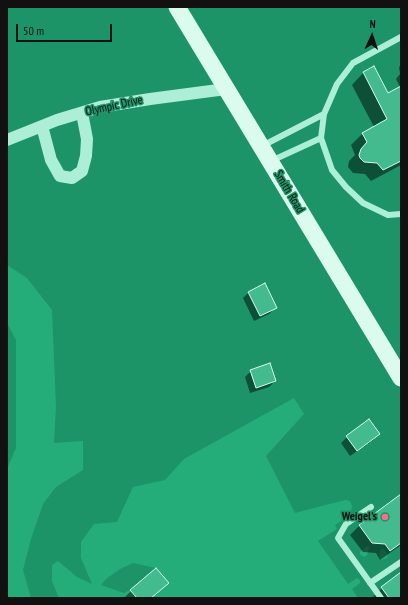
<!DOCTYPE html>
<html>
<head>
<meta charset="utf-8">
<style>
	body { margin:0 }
	#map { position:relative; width:408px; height:605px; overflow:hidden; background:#1c9468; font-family:"PT Sans Narrow",sans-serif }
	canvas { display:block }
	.frame { position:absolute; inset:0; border:8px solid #111; pointer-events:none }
	.north { position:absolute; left:352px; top:16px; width:40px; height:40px; -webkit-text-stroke:3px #1c9468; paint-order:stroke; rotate:3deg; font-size:11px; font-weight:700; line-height:16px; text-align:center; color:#111 }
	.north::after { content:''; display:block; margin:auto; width:14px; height:18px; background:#111; clip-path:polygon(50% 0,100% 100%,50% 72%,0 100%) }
	.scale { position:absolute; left:16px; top:24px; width:96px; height:18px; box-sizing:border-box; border:2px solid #111; border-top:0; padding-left:5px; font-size:12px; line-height:14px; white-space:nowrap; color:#111; -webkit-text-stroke:3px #1c9468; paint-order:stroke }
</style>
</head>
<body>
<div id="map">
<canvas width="408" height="605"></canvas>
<div class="frame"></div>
<div class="north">N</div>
<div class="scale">50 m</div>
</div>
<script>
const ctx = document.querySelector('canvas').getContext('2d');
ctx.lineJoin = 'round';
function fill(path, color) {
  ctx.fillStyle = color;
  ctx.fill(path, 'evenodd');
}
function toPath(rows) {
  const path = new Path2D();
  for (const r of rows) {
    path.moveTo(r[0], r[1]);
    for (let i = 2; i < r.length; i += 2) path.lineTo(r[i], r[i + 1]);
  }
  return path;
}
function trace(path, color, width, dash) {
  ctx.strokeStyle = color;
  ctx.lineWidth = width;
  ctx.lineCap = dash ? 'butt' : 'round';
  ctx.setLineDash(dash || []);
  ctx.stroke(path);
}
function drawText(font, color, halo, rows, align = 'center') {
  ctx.font = font + ' "PT Sans Narrow",sans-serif';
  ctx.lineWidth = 3;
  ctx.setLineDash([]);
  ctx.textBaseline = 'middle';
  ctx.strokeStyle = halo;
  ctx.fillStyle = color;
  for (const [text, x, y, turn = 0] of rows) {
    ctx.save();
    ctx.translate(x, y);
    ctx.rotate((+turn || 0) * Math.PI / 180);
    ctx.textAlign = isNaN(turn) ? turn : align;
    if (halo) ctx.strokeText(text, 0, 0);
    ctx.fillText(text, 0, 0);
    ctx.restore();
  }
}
const green = toPath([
	[7,265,27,278,52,310,56,407,54,443,83,441,83,470,56,487,43,504,31,539,23,570,31,598,7,598,7,469,16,448,16,340,7,323],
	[294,398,304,414,266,456,295,513,345,500,350,501,352,506,351,511,346,518,335,525,337,529,318,541,348,584,357,578,360,580,360,583,352,589,358,598,151,598,169,583,156,568,133,563,120,569,106,579,101,585,124,593,130,590,137,598,59,598,52,581,52,565,58,561,77,577,92,584,81,558,81,542,94,524,117,522,133,487,165,480,184,459],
	[367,546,369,548,367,555,364,557,360,554,360,552],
	[383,548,388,555,387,558,381,560,379,558,380,550]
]);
const shadow = toPath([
	[401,65,401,165,371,181,365,174,353,173,348,167,349,161,355,155,351,145,362,134,374,127,352,85,363,73,374,68,387,94,400,87,396,79,400,74,399,67],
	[249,292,275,308,269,314,254,321,243,298],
	[251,371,275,381,269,387,250,393,245,377],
	[379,434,373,440,350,456,341,443,347,437],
	[401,495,401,545,380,560,376,553,363,552,350,535,359,526],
	[156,570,150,598,126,598,125,597,131,591],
	[401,574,401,598,372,598,382,588]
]);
const building = toPath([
	[374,66,388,93,401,86,401,161,383,170,377,163,364,162,360,158,359,155,361,149,367,142,362,133,387,119,363,72,374,66],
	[265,283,277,308,260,316,248,292,265,283],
	[270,363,276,381,256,388,250,370,270,363],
	[369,419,380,434,357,451,346,436,369,419],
	[401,494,401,543,390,551,385,544,372,543,359,525,401,494],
	[156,568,169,583,151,598,137,598,130,590,156,568],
	[401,572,401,598,389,598,381,587,401,572]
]);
const lane = toPath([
	[401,37,353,63,337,84,324,114,321,138,332,170,346,187,363,203,388,215,401,214],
	[262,146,324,114],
	[271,161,321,138],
	[371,507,346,524,338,538,381,598],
	[370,583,401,562]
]);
const street = toPath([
	[42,126,51,160,60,176,72,178,82,171,86,156,87,139,82,113],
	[7,140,57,120,100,107,150,99,226,89]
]);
const secondary = toPath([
	[177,7,401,378]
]);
const markers = [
	[385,517,4,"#ff6b8b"]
];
const streetNames = [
	["Olympic Drive",114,106,-12],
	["Smith Road",289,192,59]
];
const poiNames = [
	["Weigel's",377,517]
];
fill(green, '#25ad79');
fill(shadow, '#0007');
fill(building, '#44bb8e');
trace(building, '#d4fbec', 1);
trace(lane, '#adefd6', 6);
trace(street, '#adefd6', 12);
trace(secondary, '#dbfbef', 17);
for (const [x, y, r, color] of markers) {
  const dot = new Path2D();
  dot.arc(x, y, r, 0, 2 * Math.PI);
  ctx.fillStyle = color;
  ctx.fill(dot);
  trace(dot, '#1c9468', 1.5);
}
drawText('12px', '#111', '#1c9468', streetNames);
drawText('bold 12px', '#111', '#1c9468', poiNames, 'right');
</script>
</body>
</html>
